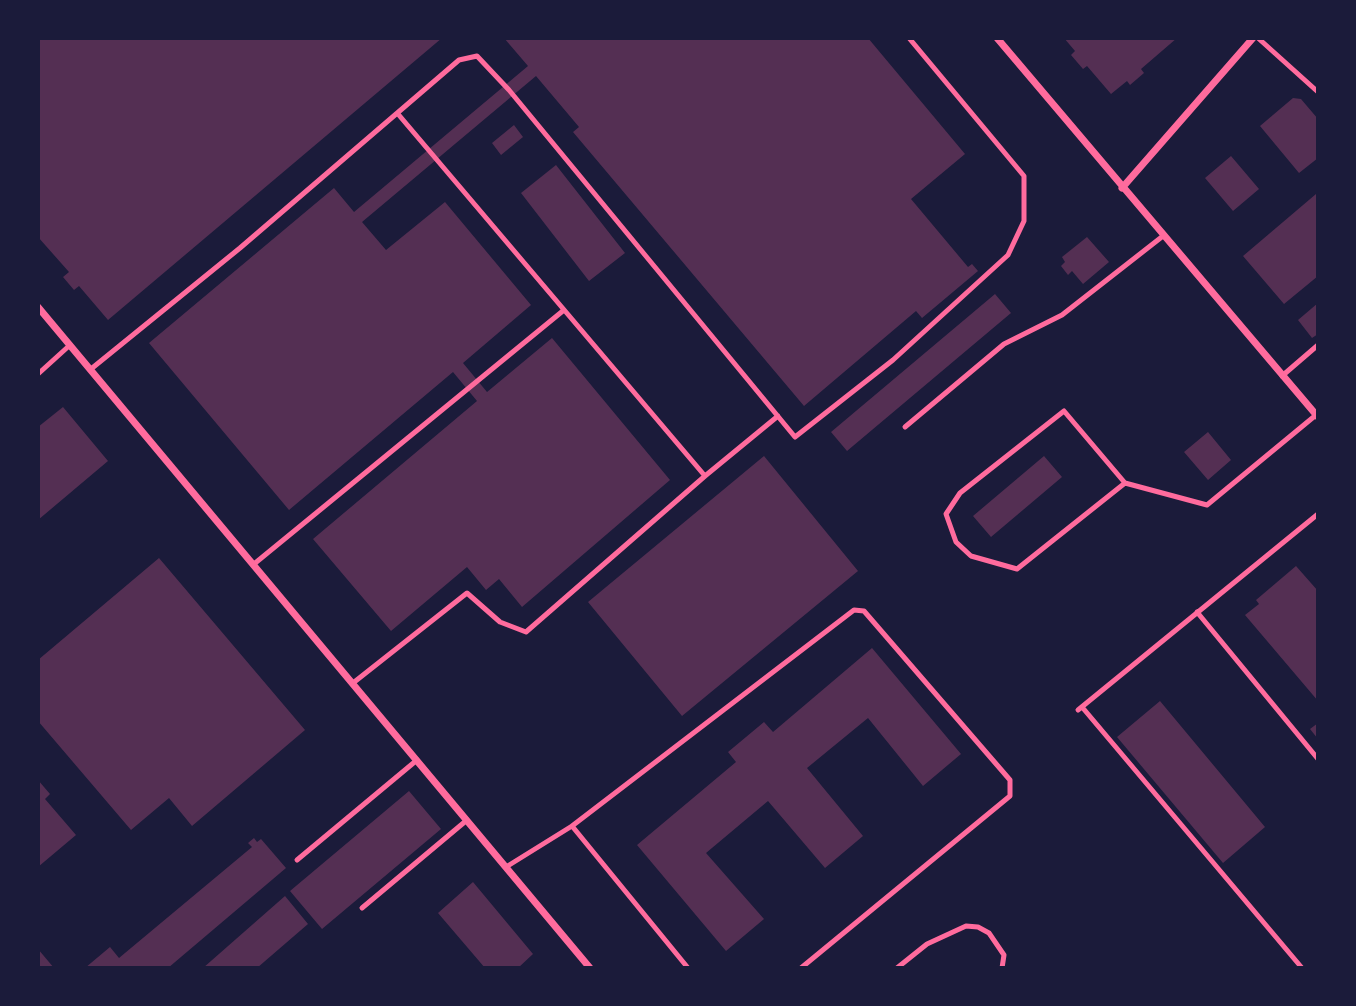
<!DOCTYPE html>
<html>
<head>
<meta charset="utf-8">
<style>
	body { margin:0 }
	#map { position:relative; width:1356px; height:1006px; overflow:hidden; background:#1b1b3a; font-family:Lora,serif }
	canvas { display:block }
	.frame { position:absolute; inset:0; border:40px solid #1b1b3a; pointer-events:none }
</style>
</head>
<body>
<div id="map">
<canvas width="1356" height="1006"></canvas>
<div class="frame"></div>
</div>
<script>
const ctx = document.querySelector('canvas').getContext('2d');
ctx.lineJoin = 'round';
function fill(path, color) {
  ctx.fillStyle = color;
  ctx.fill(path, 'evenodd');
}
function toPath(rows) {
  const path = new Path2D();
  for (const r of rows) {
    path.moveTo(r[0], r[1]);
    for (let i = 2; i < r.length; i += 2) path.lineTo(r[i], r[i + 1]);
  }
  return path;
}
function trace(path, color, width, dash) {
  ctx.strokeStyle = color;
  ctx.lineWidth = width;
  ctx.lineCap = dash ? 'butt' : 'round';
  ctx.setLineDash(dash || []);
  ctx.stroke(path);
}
const building = toPath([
	[38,38,442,38,108,320,79,286,74,290,63,277,69,272,38,237],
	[504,38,868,38,965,154,911,199,968,267,972,264,978,271,922,318,916,311,804,406,573,132,579,127,536,76,362,222,386,250,445,202,531,305,463,363,487,392,552,338,670,480,522,607,499,579,486,590,467,567,391,631,313,539,477,401,453,372,289,510,149,343,334,188,354,212,528,66],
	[1064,38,1177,38,1141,69,1144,73,1130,85,1127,81,1111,94,1087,66,1083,69,1071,55,1075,51],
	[1293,98,1301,99,1318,119,1318,158,1299,173,1260,126],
	[514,125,523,137,501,155,492,143],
	[1231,156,1259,189,1233,211,1205,178],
	[556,165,625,253,589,281,521,193],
	[1316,194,1318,276,1284,304,1243,256],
	[1087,237,1109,262,1083,284,1072,271,1068,275,1061,266,1065,262,1062,257],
	[995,294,1011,313,847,451,831,432],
	[1318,303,1318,334,1312,338,1298,320],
	[63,407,108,461,38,520,38,427],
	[1208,432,1231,460,1208,480,1184,452],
	[764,456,858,571,682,716,588,602],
	[1044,456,1062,477,991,537,973,516],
	[159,558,305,730,192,826,169,798,131,830,38,721,38,660],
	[1296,566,1318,591,1318,701,1245,615,1259,604,1256,600],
	[872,648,961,754,923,786,868,718,807,768,863,836,825,868,768,801,706,853,764,919,726,951,637,845,736,762,728,752,764,722,773,732],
	[1160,701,1265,827,1223,863,1117,737],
	[1318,723,1318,739,1310,729],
	[38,780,50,794,45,799,76,835,38,867],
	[409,791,441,829,322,929,290,891],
	[254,838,257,842,261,839,286,868,168,968,85,968,110,947,119,958,252,847,248,843],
	[473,882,533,954,518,968,485,968,438,913],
	[285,896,308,924,257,968,203,968],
	[38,949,54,968,38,968]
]);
const service = toPath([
	[1258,38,1318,92],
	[398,114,705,476,778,416],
	[91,369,240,248,459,60,477,56,509,90,795,437,893,360,1008,255,1024,221,1024,176,909,38],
	[38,374,70,345],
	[1282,376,1318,345],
	[905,427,1004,344,1062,315,1163,236],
	[1125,483,1064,411,960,493,946,514,956,542,971,556,1017,569,1125,483,1207,505,1316,415],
	[254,564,564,310],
	[1197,612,1318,759],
	[353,683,467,593,500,622,526,632,705,476],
	[1082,707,1302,968],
	[1078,710,1318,514],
	[572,826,854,610,864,611,1010,780,1010,796,801,968],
	[297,860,417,760],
	[506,867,572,826,688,968],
	[362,908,467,820],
	[897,968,927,944,966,926,978,927,989,933,1004,955,1002,968]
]);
const minor = toPath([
	[997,38,1318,417],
	[1122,188,1253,38],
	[38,307,590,968]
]);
fill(building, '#542f53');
trace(service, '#ff6b9d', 5);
trace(minor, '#ff6b9d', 7);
</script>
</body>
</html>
